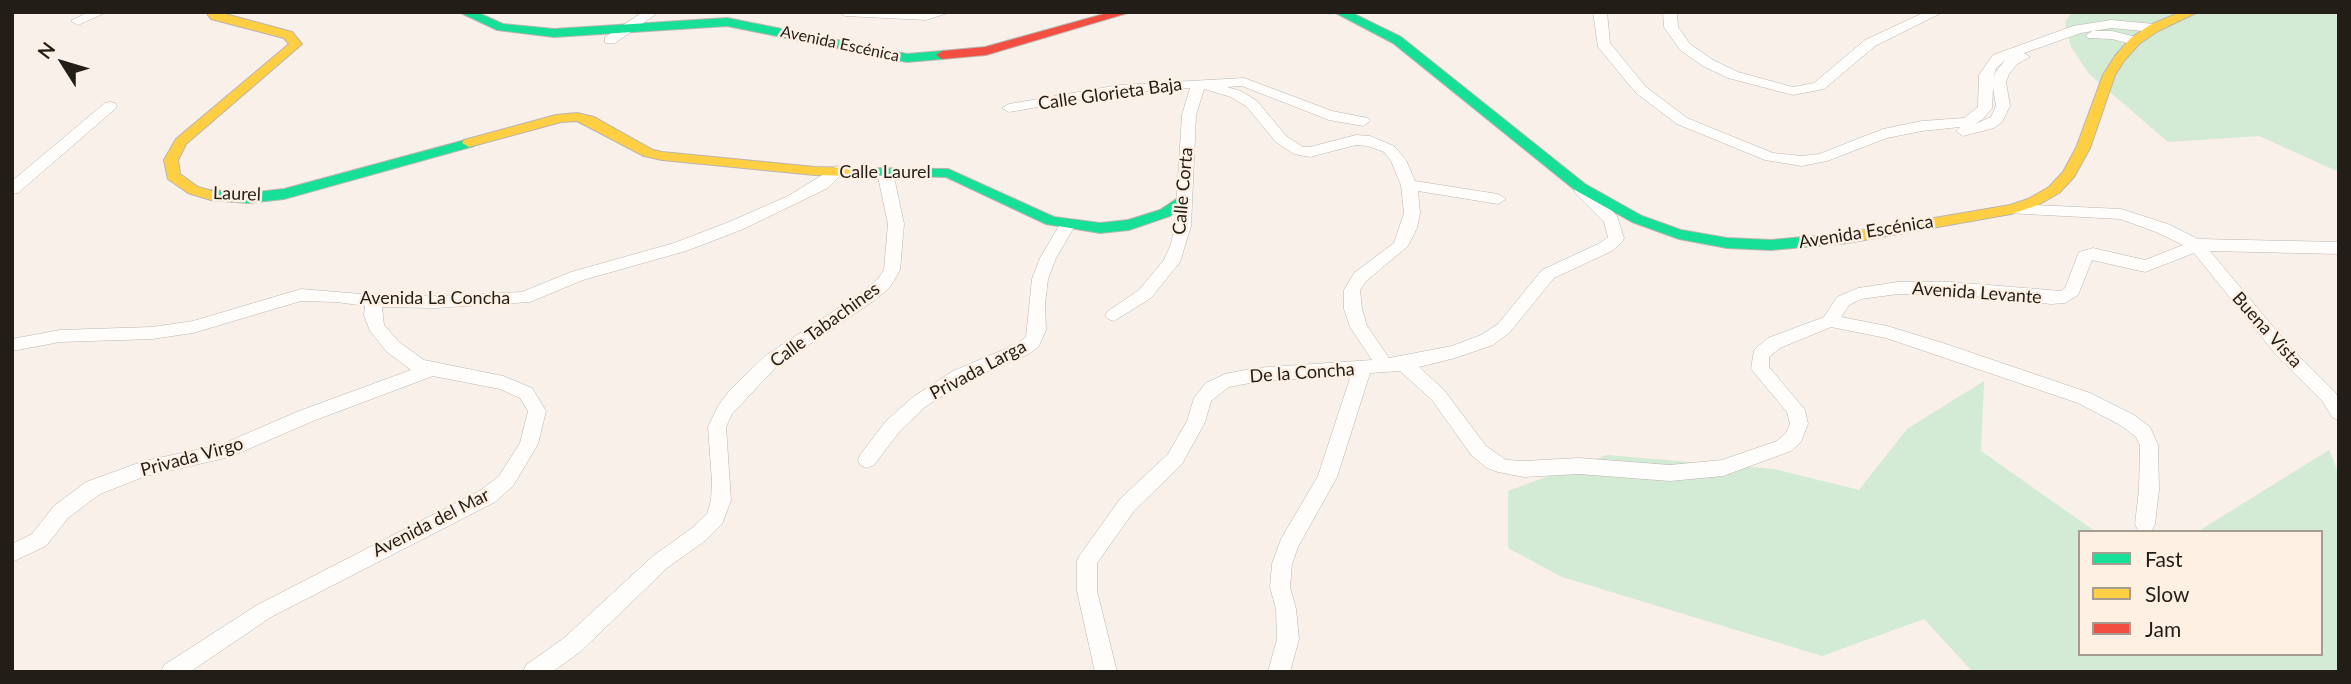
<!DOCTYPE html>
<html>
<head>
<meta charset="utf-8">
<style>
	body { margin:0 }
	#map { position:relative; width:2351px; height:684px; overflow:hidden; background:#f8f0e9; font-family:Lato,sans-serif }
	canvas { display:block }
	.frame { position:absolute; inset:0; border:14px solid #231d17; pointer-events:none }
	.legend { position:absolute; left:2078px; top:530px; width:245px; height:126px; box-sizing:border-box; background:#fef0e3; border:2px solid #a69c91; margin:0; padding:9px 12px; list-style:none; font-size:21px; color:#231d17 }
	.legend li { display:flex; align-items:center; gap:14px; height:35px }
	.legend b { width:35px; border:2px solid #a69c91 }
	.north { position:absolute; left:28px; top:28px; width:70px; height:70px; -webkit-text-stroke:5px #fef0e3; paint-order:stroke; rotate:307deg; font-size:19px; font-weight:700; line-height:28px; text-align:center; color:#231d17 }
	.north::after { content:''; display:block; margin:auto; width:24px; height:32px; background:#231d17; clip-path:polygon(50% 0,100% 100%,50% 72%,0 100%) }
</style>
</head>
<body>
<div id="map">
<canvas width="2351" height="684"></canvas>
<div class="frame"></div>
<ul class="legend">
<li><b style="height:9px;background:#16e098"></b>Fast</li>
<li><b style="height:9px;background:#ffcf43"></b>Slow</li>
<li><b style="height:9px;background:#f24e42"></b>Jam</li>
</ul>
<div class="north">N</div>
</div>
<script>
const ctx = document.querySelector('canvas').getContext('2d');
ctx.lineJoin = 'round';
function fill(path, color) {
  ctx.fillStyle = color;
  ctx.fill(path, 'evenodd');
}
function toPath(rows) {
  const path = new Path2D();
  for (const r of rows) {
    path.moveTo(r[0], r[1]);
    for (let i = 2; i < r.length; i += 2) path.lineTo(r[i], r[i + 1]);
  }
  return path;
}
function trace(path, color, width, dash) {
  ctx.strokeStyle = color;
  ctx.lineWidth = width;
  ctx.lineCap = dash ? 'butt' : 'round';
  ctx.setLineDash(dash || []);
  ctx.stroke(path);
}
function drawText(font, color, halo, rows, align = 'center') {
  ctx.font = font + ' Lato,sans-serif';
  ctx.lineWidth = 5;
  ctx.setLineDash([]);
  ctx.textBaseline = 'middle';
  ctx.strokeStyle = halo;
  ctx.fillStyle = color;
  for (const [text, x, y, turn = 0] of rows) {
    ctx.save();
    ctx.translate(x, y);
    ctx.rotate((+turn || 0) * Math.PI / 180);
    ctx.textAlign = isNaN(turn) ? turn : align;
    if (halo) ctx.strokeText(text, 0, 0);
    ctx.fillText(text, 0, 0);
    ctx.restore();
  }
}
const green = toPath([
	[2072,12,2339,12,2339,172,2259,136,2168,142,2089,74,2071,47,2065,22],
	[1984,381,1981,451,2096,532,2080,532,2080,654,2321,654,2321,532,2197,532,2329,450,2339,474,2339,672,1973,672,1924,619,1822,656,1562,577,1508,548,1508,491,1607,455,1774,469,1859,490,1907,429]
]);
const street = toPath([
	[88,12,107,12,78,25,71,21,88,12],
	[643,12,659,12,615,43,605,43,605,37,643,12],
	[838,12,951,12,926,20,845,16,838,12],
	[1593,12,1607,12,1610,43,1646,87,1687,118,1773,153,1802,156,1819,154,1883,129,1922,121,1964,118,1978,107,1979,75,1993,55,2073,26,2111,20,2154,24,2161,28,2154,32,2111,28,2081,33,2024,53,2030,57,2017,64,2009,74,2006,82,2010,106,2002,122,1994,128,1963,136,1956,131,1960,127,1922,131,1887,138,1827,161,1802,166,1765,160,1677,124,1636,93,1598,47,1593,12],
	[2005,60,1995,73,1993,79,1996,68,2005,60],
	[1993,88,1996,106,1991,117,1975,124,1983,119,1992,108,1993,88],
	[1663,12,1677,12,1678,27,1690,44,1713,60,1738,72,1793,87,1814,83,1865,40,1925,12,1941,13,1875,46,1824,89,1793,95,1728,78,1703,66,1680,50,1664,27,1663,12],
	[2093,31,2112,31,2140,38,2142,41,2135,45,2112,39,2088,38,2086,35,2093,31],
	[1244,78,1332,111,1368,118,1370,121,1363,126,1329,120,1242,86,1227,87,1241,91,1257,101,1286,136,1303,147,1310,147,1356,135,1370,136,1394,146,1406,160,1415,181,1498,194,1506,199,1498,204,1418,191,1420,213,1417,228,1408,246,1366,281,1360,290,1362,309,1367,326,1389,358,1452,346,1481,335,1498,324,1542,270,1600,243,1608,237,1604,222,1576,194,1574,190,1576,186,1588,186,1617,216,1624,238,1622,242,1612,251,1554,278,1510,332,1493,345,1455,358,1419,367,1444,390,1486,446,1506,460,1524,461,1579,458,1670,465,1722,460,1777,441,1786,433,1790,424,1787,412,1751,369,1754,350,1768,338,1824,317,1837,297,1858,288,1898,282,1952,282,2061,291,2065,288,2079,252,2093,248,2145,260,2183,245,2156,232,2120,219,2007,213,2005,209,2013,204,2121,209,2168,224,2198,239,2339,242,2339,254,2210,251,2289,346,2334,391,2339,398,2339,420,2333,418,2322,401,2277,356,2194,253,2145,272,2092,260,2078,295,2065,303,2051,304,1952,294,1898,294,1861,299,1849,305,1841,317,1887,326,1943,343,2090,393,2134,415,2150,427,2158,445,2159,490,2155,524,2152,530,2146,532,2138,530,2135,524,2139,490,2140,445,2136,437,2120,425,2078,403,1886,338,1831,327,1780,348,1769,357,1769,367,1805,410,1808,424,1801,442,1791,451,1723,476,1670,481,1579,474,1524,477,1498,472,1487,468,1472,456,1432,400,1400,371,1370,373,1337,477,1298,547,1292,564,1290,587,1296,609,1299,639,1290,672,1268,672,1277,639,1276,609,1270,587,1272,564,1281,539,1318,476,1351,375,1255,382,1229,387,1211,401,1205,422,1182,464,1134,511,1097,563,1097,591,1117,672,1095,672,1077,591,1077,561,1080,555,1120,499,1168,454,1187,421,1194,398,1206,383,1225,374,1255,368,1372,360,1350,327,1344,309,1344,290,1354,273,1394,243,1404,213,1401,185,1391,161,1384,152,1368,146,1356,145,1310,157,1294,154,1276,142,1247,107,1231,97,1204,89,1196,115,1191,226,1180,262,1151,298,1114,321,1108,319,1105,315,1108,311,1139,290,1164,260,1171,244,1175,226,1182,115,1190,88,1119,93,1009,112,1002,108,1009,104,1119,85,1244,78],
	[110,102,115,103,117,106,115,109,18,193,12,194,12,181,105,103,110,102],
	[837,166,845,171,828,188,741,230,686,251,583,280,530,302,435,308,382,307,384,325,399,342,424,360,503,376,532,388,546,411,538,444,513,486,495,502,271,617,190,672,161,672,164,665,257,605,481,490,499,476,520,443,528,411,520,398,500,389,433,376,313,421,230,457,146,476,100,494,68,518,46,546,12,562,12,544,32,534,54,506,86,482,144,461,220,445,299,411,411,370,387,352,370,331,364,315,365,306,337,302,301,301,193,333,152,339,60,342,12,351,12,339,60,330,152,327,193,321,301,289,374,295,435,296,522,292,571,272,674,243,729,222,788,196,837,166],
	[885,167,893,172,904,224,900,270,890,287,875,300,777,366,732,414,726,427,731,500,722,524,706,540,667,568,580,652,552,672,523,672,526,665,564,638,653,556,692,528,707,514,711,500,712,481,708,427,718,406,730,390,765,356,863,292,878,279,884,270,888,224,877,172,885,167],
	[1068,219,1076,224,1056,258,1048,279,1045,304,1046,330,1039,346,1029,354,965,381,925,407,900,431,874,465,867,468,860,465,858,460,860,455,886,421,913,397,953,371,1017,344,1026,337,1032,279,1040,258,1060,224,1068,219]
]);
const fast = toPath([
	[459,12,476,12,503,24,554,29,727,18,907,54,942,51,948,55,942,59,907,62,727,26,554,37,497,30,459,12],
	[1334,12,1350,12,1401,37,1585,184,1642,216,1681,230,1727,238,1771,240,1847,233,1854,238,1847,243,1771,250,1727,248,1679,239,1632,222,1575,190,1393,43,1334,12],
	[469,139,476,143,474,146,284,199,248,203,211,200,204,195,211,190,248,193,284,189,469,139],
	[854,168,948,169,1054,217,1100,223,1128,220,1160,210,1184,194,1191,199,1170,216,1129,230,1100,233,1046,224,946,177,849,175,847,172,849,169,854,168]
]);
const slow = toPath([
	[206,12,218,12,292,32,302,44,186,144,178,160,180,174,198,187,216,192,218,195,216,198,211,200,188,193,168,179,164,160,176,139,289,44,284,38,211,19,206,12],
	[2181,12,2198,12,2158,31,2139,44,2124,61,2115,75,2090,148,2074,177,2059,193,2038,205,2011,214,1847,243,1842,241,1840,238,1847,233,2010,205,2028,199,2049,187,2063,172,2076,148,2103,75,2115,56,2131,38,2150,25,2181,12],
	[577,113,594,117,653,150,662,152,815,167,854,168,861,172,854,176,815,175,662,160,644,156,577,121,561,122,469,147,462,143,464,140,556,115,577,113]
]);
const jam = toPath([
	[1111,12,1131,12,986,55,942,59,936,55,942,51,985,47,1111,12]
]);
const farStreetnames = [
	["Avenida Escénica",840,44,12]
];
const streetNames = [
	["Calle Glorieta Baja",1110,94,-8],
	["Calle Laurel",885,172],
	["Calle Corta",1183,191,-85],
	["Laurel",237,194,2],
	["Avenida Escénica",1866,232,-9],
	["Avenida Levante",1977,293,4],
	["Avenida La Concha",435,298],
	["Calle Tabachines",825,325,-36],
	["Buena Vista",2267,330,48],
	["Privada Larga",978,370,-28],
	["De la Concha",1302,373,-4],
	["Privada Virgo",192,457,-15],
	["Avenida del Mar",431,523,-27]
];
fill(green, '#d3ead4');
trace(street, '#bcb5af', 1);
trace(fast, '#bcb5af', 2);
trace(slow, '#bcb5af', 2);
trace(jam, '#bcb5af', 2);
fill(street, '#fefdfc');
fill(fast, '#16e098');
fill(slow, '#ffcf43');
fill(jam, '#f24e42');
drawText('16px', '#231d17', '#fef0e3', farStreetnames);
drawText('18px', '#231d17', '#fef0e3', streetNames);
</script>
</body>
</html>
